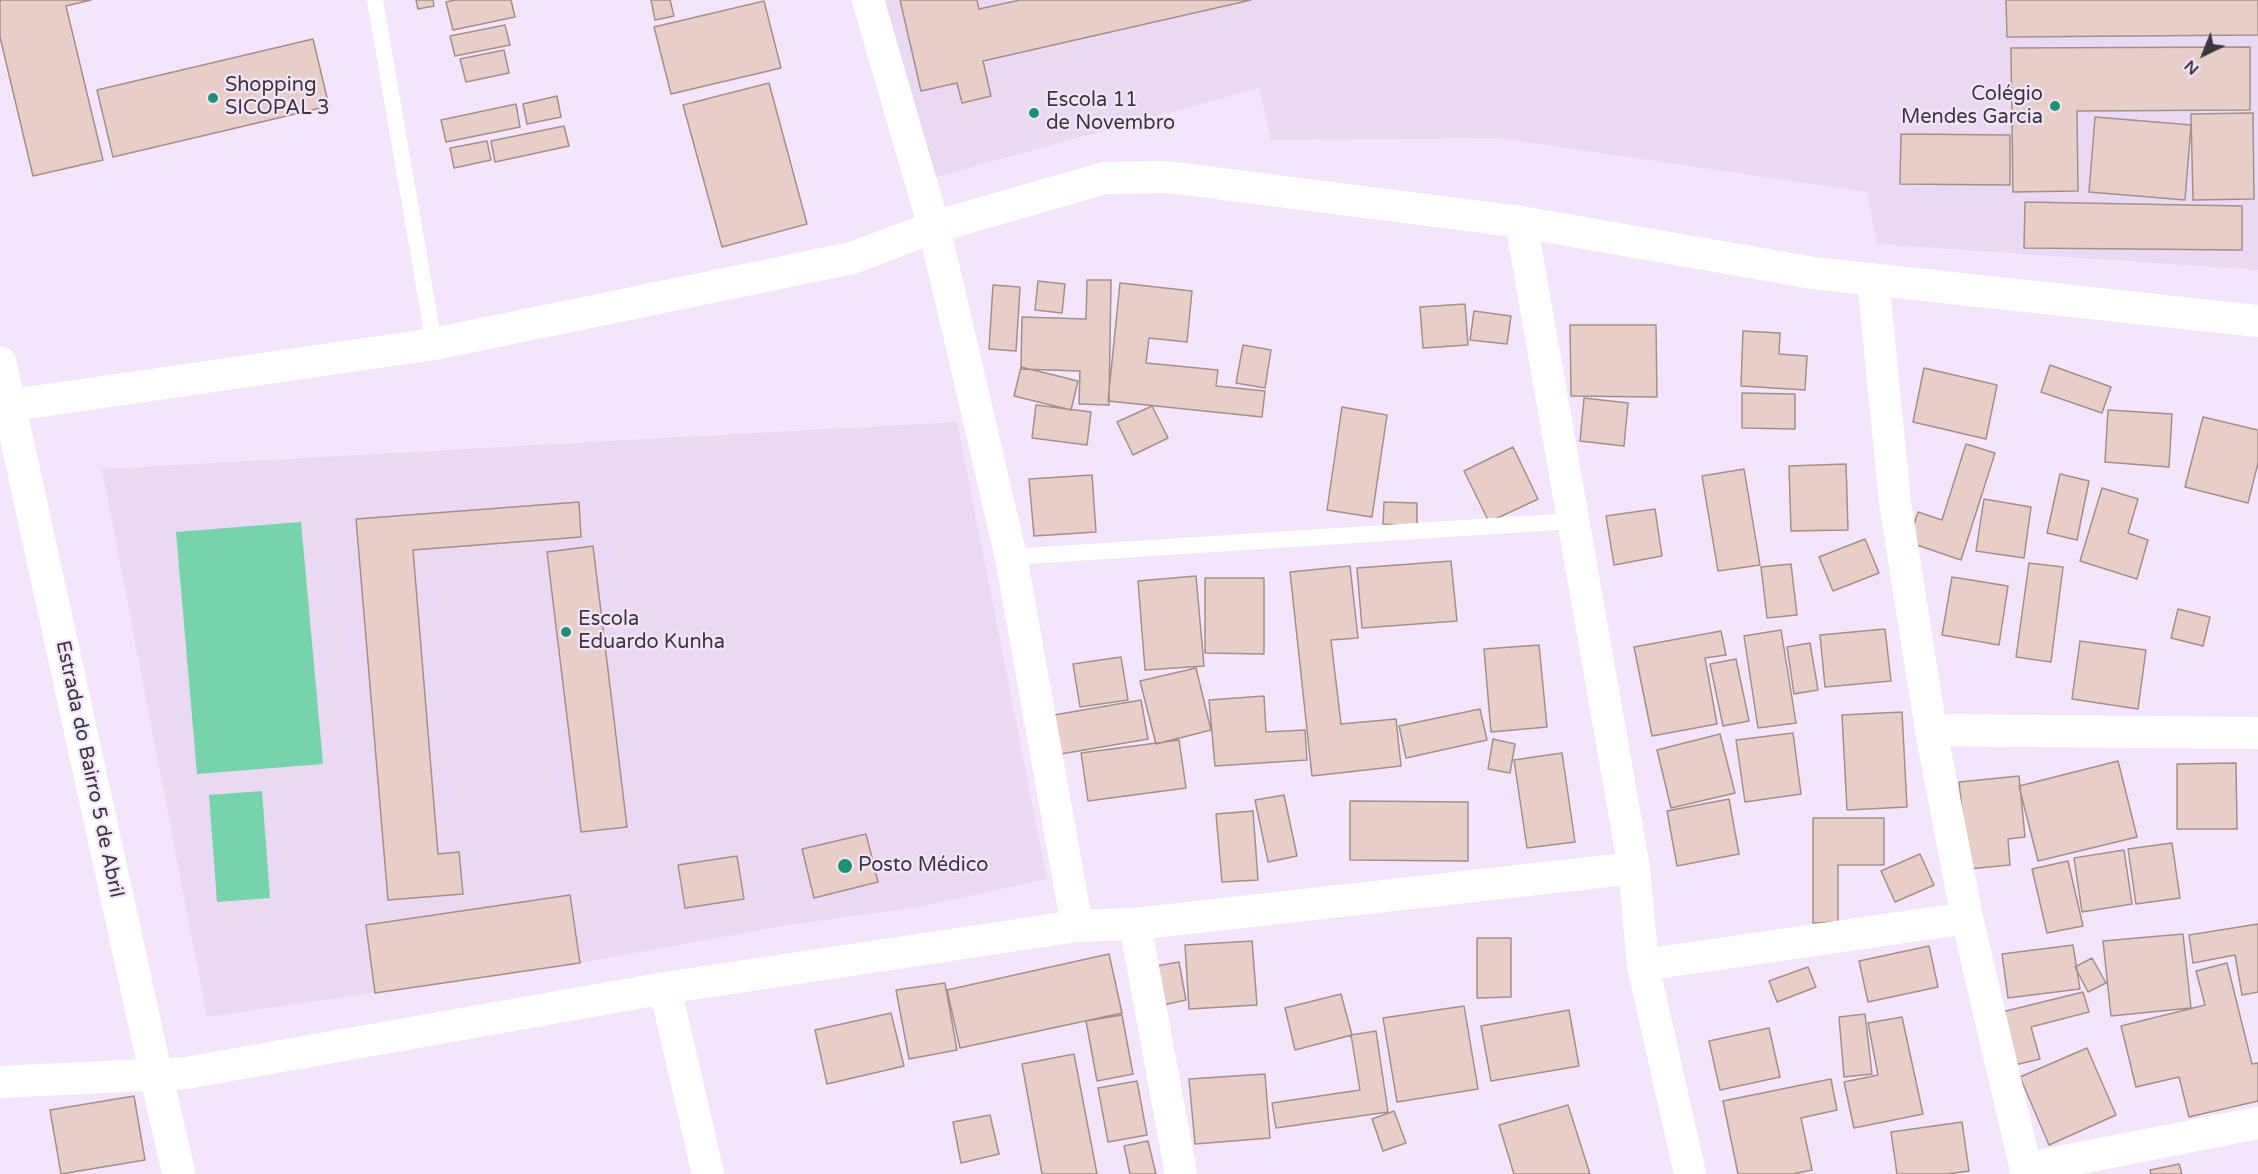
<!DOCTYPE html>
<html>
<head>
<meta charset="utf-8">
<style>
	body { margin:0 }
	#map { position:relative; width:2258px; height:1174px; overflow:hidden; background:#f3e6fa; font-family:"Varela Round",sans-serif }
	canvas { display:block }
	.north { position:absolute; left:2174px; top:24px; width:60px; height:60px; -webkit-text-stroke:4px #f3e6fa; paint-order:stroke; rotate:223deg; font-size:16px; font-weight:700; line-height:24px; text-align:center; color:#3b363d }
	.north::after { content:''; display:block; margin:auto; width:21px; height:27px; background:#3b363d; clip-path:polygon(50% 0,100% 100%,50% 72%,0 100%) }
</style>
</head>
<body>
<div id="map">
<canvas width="2258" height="1174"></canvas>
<div class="north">N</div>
</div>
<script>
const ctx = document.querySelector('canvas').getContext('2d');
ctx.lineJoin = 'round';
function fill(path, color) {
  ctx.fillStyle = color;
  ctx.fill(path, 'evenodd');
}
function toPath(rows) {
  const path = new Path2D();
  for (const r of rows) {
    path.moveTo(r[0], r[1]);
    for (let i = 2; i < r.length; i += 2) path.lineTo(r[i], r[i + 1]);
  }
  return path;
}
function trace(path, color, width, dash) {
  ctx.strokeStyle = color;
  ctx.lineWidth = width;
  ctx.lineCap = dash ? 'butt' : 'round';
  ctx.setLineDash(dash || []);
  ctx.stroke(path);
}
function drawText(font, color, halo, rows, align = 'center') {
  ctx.font = font + ' "Varela Round",sans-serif';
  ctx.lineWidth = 4.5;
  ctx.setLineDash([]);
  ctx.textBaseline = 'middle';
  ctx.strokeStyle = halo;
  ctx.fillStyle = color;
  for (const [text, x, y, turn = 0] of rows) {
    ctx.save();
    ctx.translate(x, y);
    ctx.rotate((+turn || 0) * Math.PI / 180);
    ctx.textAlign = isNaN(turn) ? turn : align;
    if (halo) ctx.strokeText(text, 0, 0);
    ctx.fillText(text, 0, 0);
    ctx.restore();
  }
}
const built = toPath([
	[868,0,2258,0,2258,270,1877,244,1867,192,1498,138,1271,140,1259,88,921,181],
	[957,422,1047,879,919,907,788,925,580,963,207,1017,102,469]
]);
const green = toPath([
	[301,522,323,764,197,774,176,532],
	[262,791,270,898,217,902,209,795]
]);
const building = toPath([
	[0,0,91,0,66,6,103,160,33,176,0,37,0,0],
	[416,0,433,0,434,6,418,9,416,0],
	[455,0,511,0,515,17,453,30,446,2,455,0],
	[651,0,670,0,674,16,655,20,651,0],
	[900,0,977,0,979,9,1020,0,1251,0,983,61,991,96,962,103,957,83,921,91,900,0],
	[2006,0,2258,0,2258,35,2007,37,2006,0],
	[764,1,781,68,671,94,654,27,764,1],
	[505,25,510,45,455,56,450,36,505,25],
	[313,39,329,106,113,157,97,90,313,39],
	[2250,47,2250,110,2077,111,2078,191,2013,192,2011,48,2250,47],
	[504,50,509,73,466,82,460,59,504,50],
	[769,83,807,224,722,247,683,105,769,83],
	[557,96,561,117,527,124,523,104,557,96],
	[516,104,520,127,446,142,441,120,516,104],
	[2253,113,2254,199,2193,200,2191,114,2253,113],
	[2095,117,2191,125,2185,200,2089,192,2095,117],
	[564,126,569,146,495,162,491,141,564,126],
	[1901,134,2010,135,2010,185,1900,184,1901,134],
	[487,141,491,160,454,168,450,148,487,141],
	[2025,202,2242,206,2242,250,2024,248,2025,202],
	[1087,280,1111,280,1109,405,1079,404,1080,371,1021,369,1022,317,1086,319,1087,280],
	[1038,281,1065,284,1062,313,1035,310,1038,281],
	[1120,283,1192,291,1187,342,1149,338,1146,363,1218,370,1216,386,1265,391,1262,417,1108,401,1120,283],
	[993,285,1020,287,1016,351,989,349,993,285],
	[1465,304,1468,345,1423,348,1420,307,1465,304],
	[1474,311,1511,316,1507,344,1470,340,1474,311],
	[1570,325,1656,325,1657,397,1571,396,1570,325],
	[1743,331,1780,333,1779,354,1807,356,1805,390,1741,386,1743,331],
	[1243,345,1271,350,1265,388,1236,383,1243,345],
	[2050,365,2111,387,2102,413,2041,392,2050,365],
	[1021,367,1078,381,1071,410,1014,396,1021,367],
	[1924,368,1997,385,1986,439,1913,422,1924,368],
	[1742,393,1795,394,1795,429,1742,428,1742,393],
	[1584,398,1628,403,1624,446,1580,441,1584,398],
	[1036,405,1091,412,1087,445,1032,438,1036,405],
	[1152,406,1168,438,1133,455,1117,422,1152,406],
	[1342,407,1387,415,1372,517,1327,510,1342,407],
	[2108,410,2172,414,2169,467,2105,462,2108,410],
	[2203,417,2258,430,2258,463,2248,503,2185,487,2203,417],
	[1966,444,1995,453,1961,560,1908,542,1918,512,1942,520,1966,444],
	[1513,447,1538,499,1489,522,1464,471,1513,447],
	[1846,464,1848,530,1791,531,1789,466,1846,464],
	[1744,469,1760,565,1718,571,1702,476,1744,469],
	[2060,474,2089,481,2077,540,2047,533,2060,474],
	[1092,475,1096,532,1034,536,1029,479,1092,475],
	[2102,488,2138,499,2128,533,2148,540,2137,579,2080,561,2102,488],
	[1984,499,2031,507,2024,558,1976,551,1984,499],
	[579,502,581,537,413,550,438,854,459,852,463,894,388,900,356,519,579,502],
	[1384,502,1417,503,1417,526,1383,524,1384,502],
	[1655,509,1662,556,1614,565,1606,516,1655,509],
	[1865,539,1879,573,1833,591,1819,557,1865,539],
	[593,546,627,827,581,832,547,552,593,546],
	[1451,561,1457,621,1362,628,1357,568,1451,561],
	[2029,563,2063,567,2051,662,2016,657,2029,563],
	[1791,564,1797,615,1767,618,1761,567,1791,564],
	[1350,566,1358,638,1331,640,1341,724,1396,719,1401,766,1312,776,1290,572,1350,566],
	[1196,576,1204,666,1145,670,1138,581,1196,576],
	[1952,577,2008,586,1999,645,1942,635,1952,577],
	[1205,578,1264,578,1264,654,1205,653,1205,578],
	[2178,609,2210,617,2203,646,2171,638,2178,609],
	[1885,629,1891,681,1825,687,1820,635,1885,629],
	[1781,630,1796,723,1758,728,1744,636,1781,630],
	[1721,631,1726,655,1705,658,1717,724,1652,736,1634,647,1721,631],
	[2080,641,2146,650,2138,709,2072,699,2080,641],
	[1810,643,1818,690,1794,694,1787,647,1810,643],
	[1539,645,1547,727,1491,732,1484,649,1539,645],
	[1121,657,1128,700,1080,707,1073,664,1121,657],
	[1736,659,1749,721,1723,726,1710,664,1736,659],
	[1196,668,1211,730,1156,744,1140,681,1196,668],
	[1264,696,1266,732,1305,730,1307,760,1215,766,1209,700,1264,696],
	[1141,700,1148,739,1061,754,1054,715,1141,700],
	[1480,709,1487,740,1406,758,1399,726,1480,709],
	[1902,712,1907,807,1847,810,1842,715,1902,712],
	[1793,733,1801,794,1745,802,1736,740,1793,733],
	[1720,734,1735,793,1671,808,1657,750,1720,734],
	[1493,739,1515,744,1510,773,1488,769,1493,739],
	[1179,740,1186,788,1088,801,1081,753,1179,740],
	[1562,753,1575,842,1527,848,1514,760,1562,753],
	[2118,761,2137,837,2038,861,2019,786,2118,761],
	[2236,763,2237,829,2177,829,2177,764,2236,763],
	[2019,776,2025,837,2008,839,2010,865,1968,869,1959,782,2019,776],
	[1284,795,1297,856,1268,862,1255,800,1284,795],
	[1729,799,1739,854,1677,866,1667,811,1729,799],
	[1350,801,1468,802,1468,861,1350,860,1350,801],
	[1253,811,1258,880,1222,882,1216,814,1253,811],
	[1813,818,1884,818,1884,865,1838,865,1838,922,1813,923,1813,818],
	[866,834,878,882,814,898,802,849,866,834],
	[2172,843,2180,898,2136,904,2128,849,2172,843],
	[2124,850,2132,904,2082,912,2074,858,2124,850],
	[1920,854,1934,885,1895,902,1881,871,1920,854],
	[737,856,744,899,685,908,678,865,737,856],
	[2068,861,2083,926,2047,933,2032,869,2068,861],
	[570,895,580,963,375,993,366,925,570,895],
	[2258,924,2258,992,2242,995,2235,955,2193,963,2189,935,2258,924],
	[2183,934,2191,1008,2111,1016,2103,941,2183,934],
	[1477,938,1511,938,1511,997,1477,998,1477,938],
	[1252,941,1257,1005,1189,1009,1185,945,1252,941],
	[2073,945,2080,989,2008,998,2002,954,2073,945],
	[1929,946,1938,987,1868,1002,1859,961,1929,946],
	[1109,954,1122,1013,960,1048,947,990,1109,954],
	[2092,958,2106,983,2088,992,2075,967,2092,958],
	[1179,962,1186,1000,1163,1005,1156,966,1179,962],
	[2227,963,2252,1064,2258,1063,2258,1101,2189,1117,2179,1077,2136,1087,2121,1026,2205,1005,2196,971,2227,963],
	[1808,967,1816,987,1777,1002,1769,981,1808,967],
	[945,983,957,1050,909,1059,896,990,945,983],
	[2083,992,2089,1012,2031,1027,2040,1059,2015,1065,2002,1012,2083,992],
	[1341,994,1352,1035,1295,1050,1285,1008,1341,994],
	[1464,1006,1478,1089,1397,1102,1383,1018,1464,1006],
	[1569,1010,1579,1066,1491,1081,1481,1026,1569,1010],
	[891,1013,904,1066,827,1084,815,1030,891,1013],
	[1865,1014,1872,1074,1844,1077,1839,1017,1865,1014],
	[1122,1015,1133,1074,1097,1081,1086,1021,1122,1015],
	[1902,1017,1923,1114,1854,1128,1844,1082,1878,1075,1868,1023,1902,1017],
	[1769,1028,1780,1077,1720,1090,1709,1041,1769,1028],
	[1376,1031,1388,1112,1276,1128,1272,1103,1360,1090,1351,1035,1376,1031],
	[2087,1048,2116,1115,2049,1145,2020,1077,2087,1048],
	[1074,1054,1097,1174,1042,1174,1022,1064,1074,1054],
	[1265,1074,1270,1138,1195,1144,1189,1079,1265,1074],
	[1831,1079,1837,1110,1801,1118,1812,1170,1793,1174,1738,1174,1723,1101,1831,1079],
	[1137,1081,1147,1135,1108,1142,1098,1088,1137,1081],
	[134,1096,145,1160,61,1174,50,1110,134,1096],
	[1568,1105,1590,1174,1514,1174,1499,1125,1568,1105],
	[1394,1111,1406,1143,1383,1151,1372,1119,1394,1111],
	[990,1115,999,1154,961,1163,953,1122,990,1115],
	[1962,1122,1969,1171,1947,1174,1897,1174,1891,1132,1962,1122],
	[1148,1141,1156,1174,1130,1174,1124,1146,1148,1141],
	[2179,1164,2182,1174,2151,1174,2150,1170,2179,1164]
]);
const service = toPath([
	[375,0,434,344],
	[1011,557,1573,521]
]);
const minor = toPath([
	[868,0,934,227,1011,557,1077,926],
	[1521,222,1634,868,1643,965,1690,1174],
	[1873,279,1895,502,1931,730,1967,918,2027,1174],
	[0,407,434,344,852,258,934,227,1105,178,1168,177,1521,222,1813,273,2258,321],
	[1931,730,2258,733],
	[1135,924,1181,1174],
	[1643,965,1967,918],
	[665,988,708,1174],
	[0,1082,186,1073,665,988,1077,926,1135,924,1634,868],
	[2025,1169,2258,1123]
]);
const tertiary = toPath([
	[0,363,156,1075,179,1174]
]);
const markers = [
	[213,98,6,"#1e9072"],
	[2055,106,6,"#1e9072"],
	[1034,113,6,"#1e9072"],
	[566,632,6,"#1e9072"],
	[845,866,8,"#1e9072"]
];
const poiNames = [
	["Shopping",225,86],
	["SICOPAL 3",225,109],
	["Colégio",2043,95,"right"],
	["Mendes Garcia",2043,118,"right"],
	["Escola 11",1046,101],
	["de Novembro",1046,124],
	["Escola",578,620],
	["Eduardo Kunha",578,643],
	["Posto Médico",858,866]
];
const streetNames = [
	["Estrada do Bairro 5 de Abril",89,769,78]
];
fill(built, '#e9d9f2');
fill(green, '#77d3ab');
fill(building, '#e7cec9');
trace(building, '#a68e8a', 1.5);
trace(service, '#fff', 16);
trace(minor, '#fff', 32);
trace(tertiary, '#fff', 33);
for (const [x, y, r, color] of markers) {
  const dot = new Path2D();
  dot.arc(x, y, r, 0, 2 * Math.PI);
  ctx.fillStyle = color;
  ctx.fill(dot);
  trace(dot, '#f3e6fa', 2);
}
drawText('20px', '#3b363d', '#f3e6fa', poiNames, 'left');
drawText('20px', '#3b363d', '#f3e6fa', streetNames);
</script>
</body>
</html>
